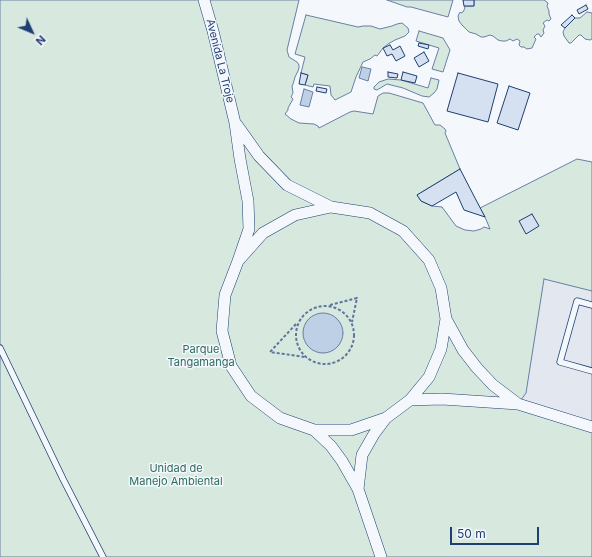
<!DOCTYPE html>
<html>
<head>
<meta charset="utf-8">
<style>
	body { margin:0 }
	#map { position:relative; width:592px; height:557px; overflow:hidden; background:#f4f7fb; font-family:Inter,sans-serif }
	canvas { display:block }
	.north { position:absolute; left:12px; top:12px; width:40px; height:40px; -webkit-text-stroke:3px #f4f7fb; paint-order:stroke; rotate:134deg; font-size:11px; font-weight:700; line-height:16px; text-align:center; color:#1d3f73 }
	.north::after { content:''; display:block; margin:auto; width:14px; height:18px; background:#1d3f73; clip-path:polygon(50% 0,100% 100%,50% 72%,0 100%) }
	.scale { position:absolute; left:450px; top:527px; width:89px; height:18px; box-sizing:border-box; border:2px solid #1d3f73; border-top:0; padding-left:5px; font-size:12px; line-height:14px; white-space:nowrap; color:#1d3f73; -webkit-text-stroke:3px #f4f7fb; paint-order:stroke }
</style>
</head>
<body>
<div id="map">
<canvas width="592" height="557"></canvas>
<div class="north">N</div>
<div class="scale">50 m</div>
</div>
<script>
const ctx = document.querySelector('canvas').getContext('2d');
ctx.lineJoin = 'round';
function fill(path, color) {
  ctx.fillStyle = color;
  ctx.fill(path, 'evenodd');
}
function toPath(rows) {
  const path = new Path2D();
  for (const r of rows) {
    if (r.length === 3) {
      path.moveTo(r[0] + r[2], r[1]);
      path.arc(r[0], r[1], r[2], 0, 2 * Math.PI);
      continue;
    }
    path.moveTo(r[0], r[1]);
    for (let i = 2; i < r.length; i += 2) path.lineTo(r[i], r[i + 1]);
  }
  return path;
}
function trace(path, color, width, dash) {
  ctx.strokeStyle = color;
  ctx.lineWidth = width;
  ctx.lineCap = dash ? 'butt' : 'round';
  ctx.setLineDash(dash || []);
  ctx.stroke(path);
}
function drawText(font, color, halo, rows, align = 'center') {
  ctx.font = font + ' Inter,sans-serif';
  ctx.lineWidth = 3;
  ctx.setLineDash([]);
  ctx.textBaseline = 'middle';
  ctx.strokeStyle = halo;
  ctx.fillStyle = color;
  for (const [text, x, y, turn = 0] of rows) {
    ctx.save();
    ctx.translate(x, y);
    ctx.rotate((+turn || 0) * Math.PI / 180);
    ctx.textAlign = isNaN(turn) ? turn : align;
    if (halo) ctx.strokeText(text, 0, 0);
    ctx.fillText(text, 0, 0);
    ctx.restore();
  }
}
const green = toPath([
	[0,0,299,0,287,50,289,57,297,62,299,65,299,68,298,71,295,77,293,84,292,86,293,93,291,97,293,99,288,108,288,110,285,114,291,119,299,123,314,124,318,126,319,128,350,112,354,111,373,114,378,96,383,93,389,93,423,103,435,125,440,125,445,129,446,131,445,133,460,169,417,195,421,201,432,206,442,207,456,226,465,230,474,231,481,229,484,227,490,229,485,217,480,208,577,159,592,162,592,557,0,557,0,0],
	[387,0,453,0,448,17,411,7,407,7,387,0],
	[474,0,544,0,548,3,547,6,549,11,549,14,551,19,549,21,547,20,543,23,545,26,543,30,544,33,541,37,539,34,537,34,534,37,536,39,532,48,527,49,524,47,521,47,519,45,520,41,517,39,513,41,510,39,506,41,502,41,498,40,493,36,490,35,484,37,481,37,476,34,469,32,462,25,459,21,458,16,460,12,461,13,463,12,465,8,464,6,474,6,474,0],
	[587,12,592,13,592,39,590,40,585,39,581,35,579,35,571,43,569,43,564,36,563,32,565,28,575,18,580,18,587,12],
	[306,15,358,27,363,26,371,26,380,29,392,26,397,24,402,23,408,28,409,32,405,36,395,40,388,44,383,48,377,56,375,55,370,59,363,62,356,77,351,92,335,100,331,95,330,86,314,84,313,87,305,85,308,75,301,73,305,57,295,54,306,15],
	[419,31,443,38,450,50,443,72,432,69,439,48,416,41,419,31],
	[431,78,439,80,437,89,434,93,429,97,422,96,403,88,387,84,377,90,374,89,374,87,379,82,388,79,401,80,428,88,431,78]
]);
const parking = toPath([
	[544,279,592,291,592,427,518,404,526,393,544,279]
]);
const water = toPath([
	[362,67,371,69,368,81,359,78,362,67],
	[304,89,313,92,309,107,300,105,304,89],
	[323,333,20]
]);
const building = toPath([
	[463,0,474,0,474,6,464,6,463,0],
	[586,5,588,9,579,14,577,10,586,5],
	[572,15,575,18,565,28,561,25,572,15],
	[419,43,429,45,428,49,418,46,419,43],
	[390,45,393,50,400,46,405,56,396,61,392,54,387,56,383,48,390,45],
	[424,52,429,61,419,67,414,58,424,52],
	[388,72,398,74,397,78,388,77,388,72],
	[403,72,417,76,415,83,401,80,403,72],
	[301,73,308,75,305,85,299,84,301,73],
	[458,73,498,84,488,122,447,111,458,73],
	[509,86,530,93,518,130,497,123,509,86],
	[317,87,327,89,326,93,316,91,317,87],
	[460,169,475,198,485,217,464,210,456,192,432,206,421,201,417,195,460,169],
	[532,214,539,226,526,234,519,221,532,214]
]);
const path = toPath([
	[330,305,357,298,352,322],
	[325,335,29],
	[296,324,270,352,305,357]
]);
const lane = toPath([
	[592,305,577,301,560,362,592,371],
	[0,348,63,479,103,557]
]);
const street = toPath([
	[204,0,213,31,235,123,240,159,248,201,249,229,238,261,225,295,222,331,231,366,251,396,280,418,314,430,351,430,386,418,410,400,429,377,441,349,446,319,441,288,429,260,403,231,370,213,331,207,295,215,263,233,238,261],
	[237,125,259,156,287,185,331,207],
	[446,319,463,350,477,368,493,385,518,404],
	[410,400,442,399,518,404,592,427],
	[314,430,331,446,342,461,358,489,381,557],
	[358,489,362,455,374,434,386,418]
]);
const streetNames = [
	["Avenida La Troje",220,61,76]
];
const parkNames = [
	["Parque",201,350],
	["Tangamanga",201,363],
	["Unidad de",176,469],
	["Manejo Ambiental",176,482]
];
fill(green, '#d7e8df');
trace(green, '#687fa3', 1);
fill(parking, '#e3e8f0');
trace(parking, '#687fa3', 1);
fill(water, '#bed0e5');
trace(water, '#687fa3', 1);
fill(building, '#d5e0f0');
trace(building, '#1d3f73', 1);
trace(lane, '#1d3f73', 7);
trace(street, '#1d3f73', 12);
trace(path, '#5e769c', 2, [3, 2]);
trace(lane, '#f4f7fb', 5.5);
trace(street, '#f4f7fb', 11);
drawText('11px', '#1d3f73', '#f4f7fb', streetNames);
drawText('11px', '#2c6c60', '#f4f7fb', parkNames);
</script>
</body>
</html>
